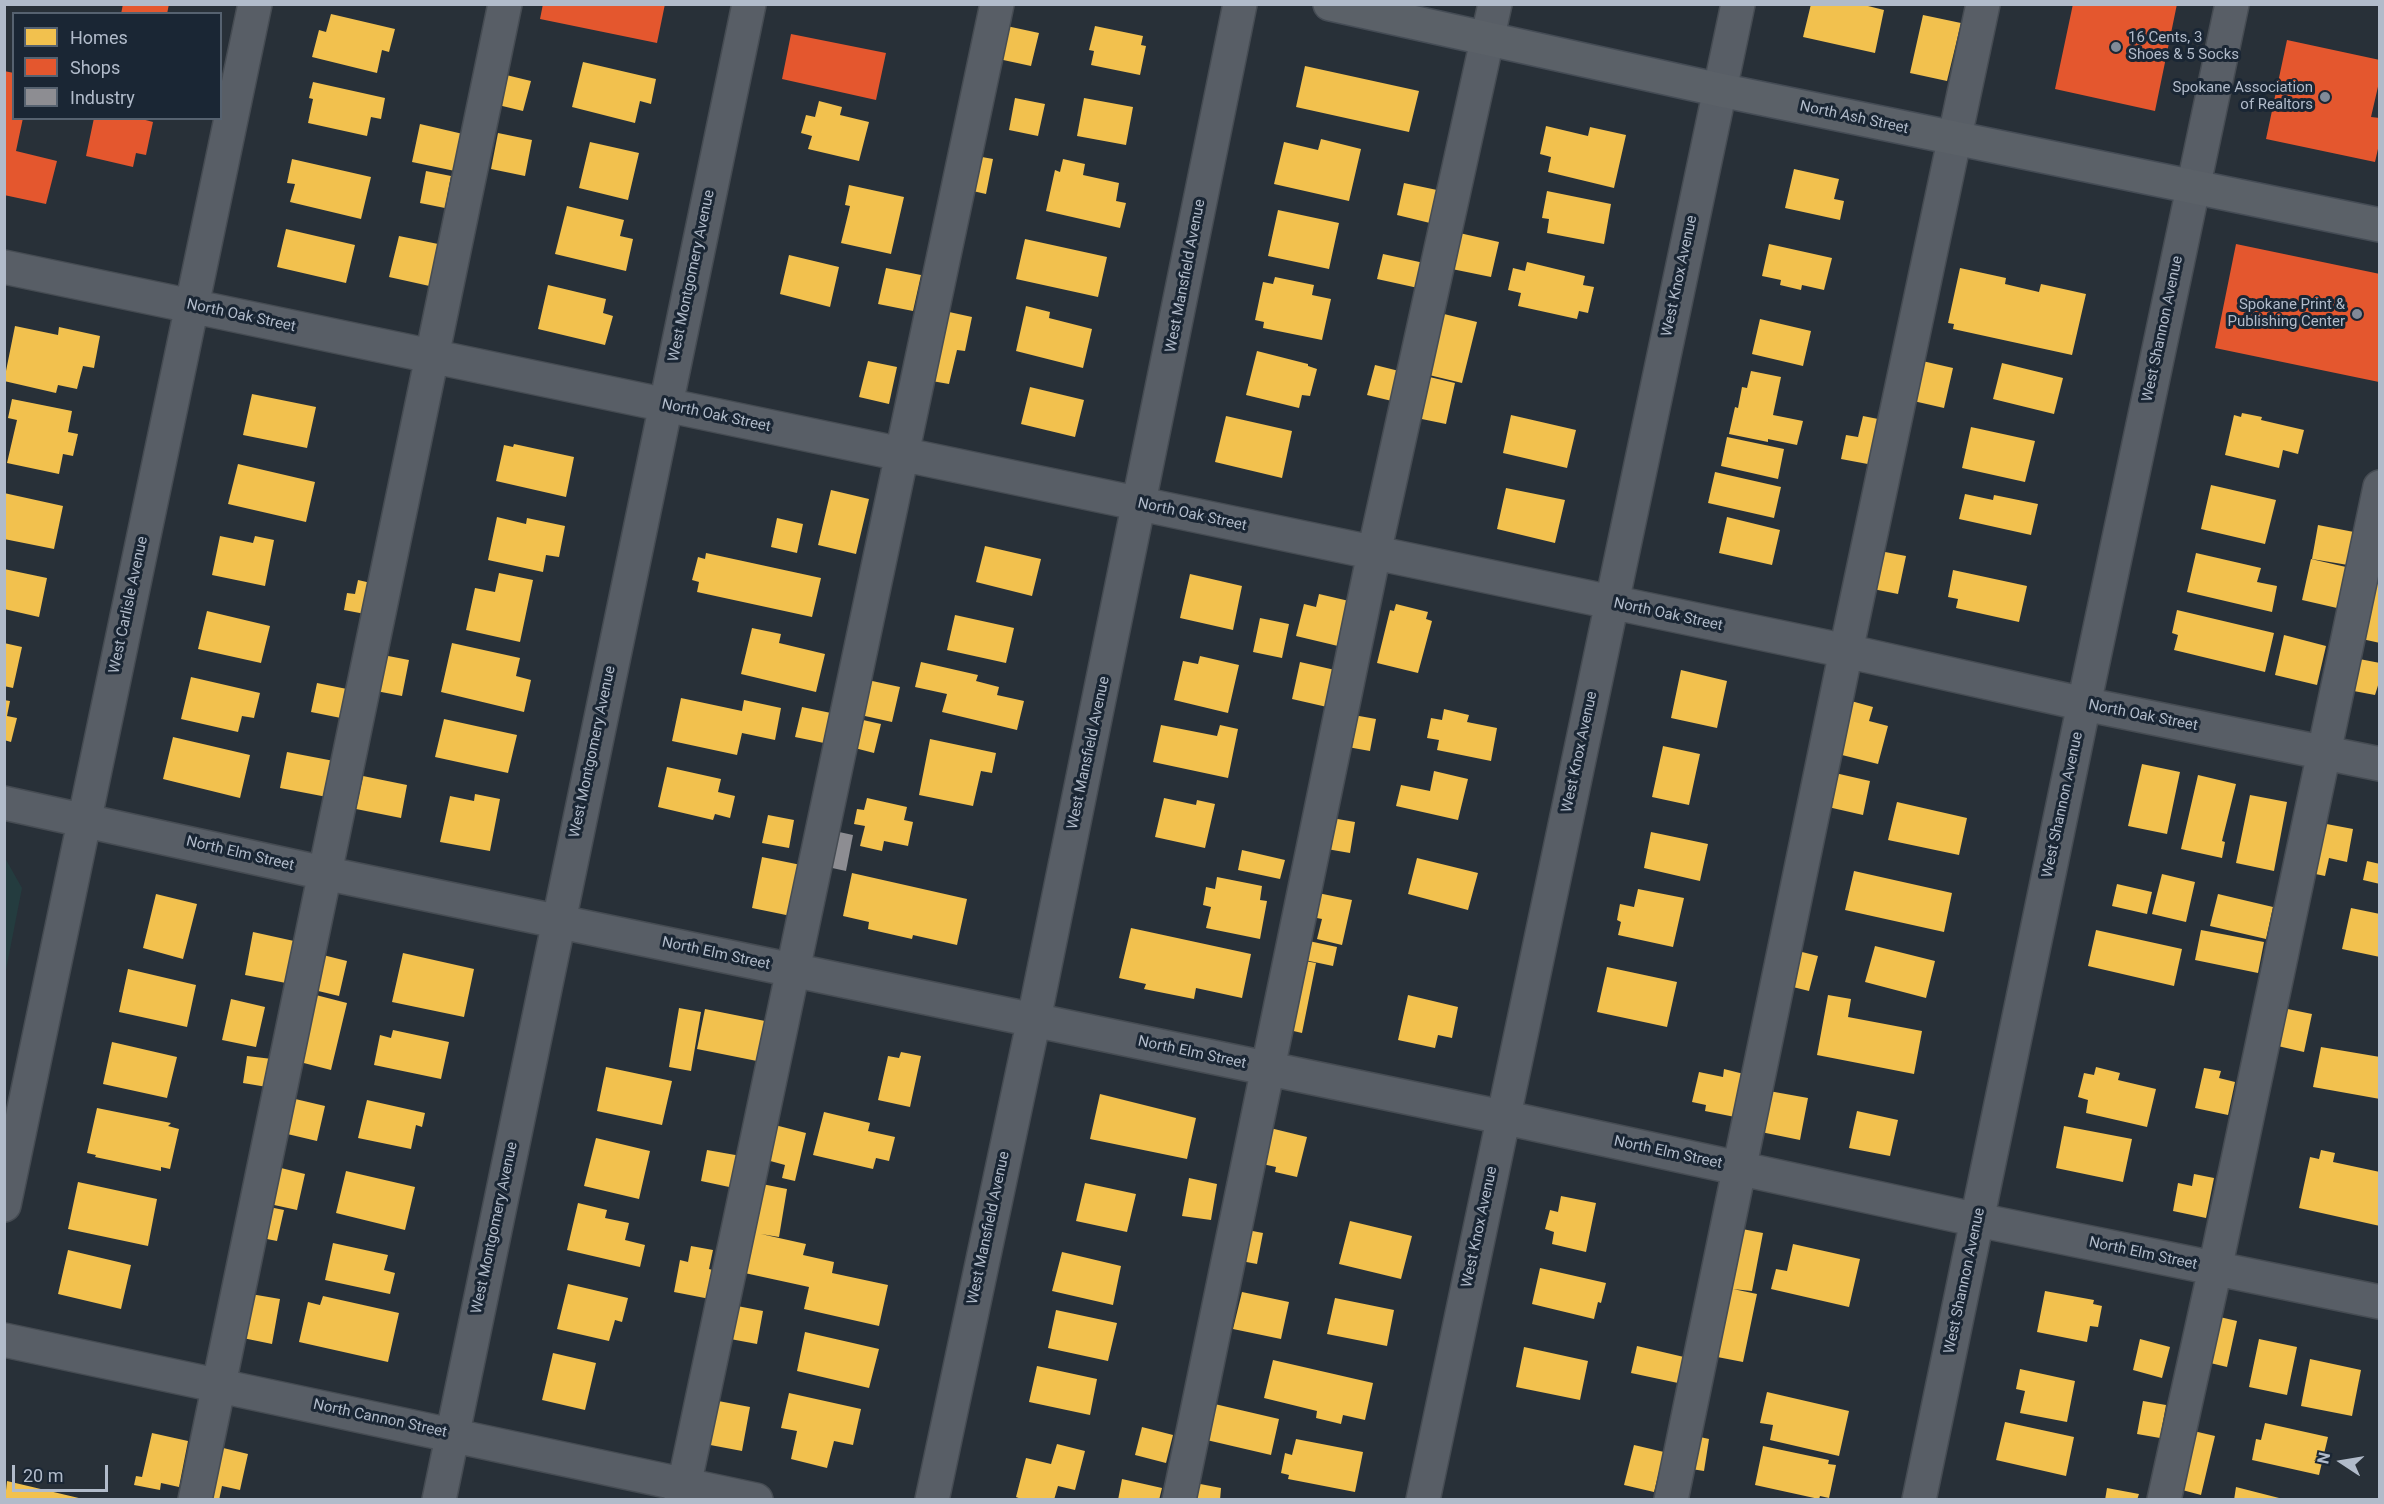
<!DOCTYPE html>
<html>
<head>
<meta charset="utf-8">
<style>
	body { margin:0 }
	#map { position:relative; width:2384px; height:1504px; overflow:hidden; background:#283038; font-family:Roboto,sans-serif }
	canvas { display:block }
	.frame { position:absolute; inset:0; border:6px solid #b1bbca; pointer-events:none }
	.legend { position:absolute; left:12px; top:12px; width:210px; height:108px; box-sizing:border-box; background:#1a2634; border:2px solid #566270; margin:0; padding:8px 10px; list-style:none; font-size:18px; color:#b1bbca }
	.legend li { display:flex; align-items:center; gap:12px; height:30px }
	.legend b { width:30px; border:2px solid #566270 }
	.north { position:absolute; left:2312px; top:1432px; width:60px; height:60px; -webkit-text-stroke:4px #1a2634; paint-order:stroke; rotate:282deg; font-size:16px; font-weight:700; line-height:24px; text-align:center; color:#b1bbca }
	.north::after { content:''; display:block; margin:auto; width:21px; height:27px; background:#b1bbca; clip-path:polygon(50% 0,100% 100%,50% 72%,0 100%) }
	.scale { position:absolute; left:12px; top:1465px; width:96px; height:27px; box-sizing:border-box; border:3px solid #b1bbca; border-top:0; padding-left:8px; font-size:18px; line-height:21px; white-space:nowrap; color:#b1bbca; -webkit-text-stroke:4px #1a2634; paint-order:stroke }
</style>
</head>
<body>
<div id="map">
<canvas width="2384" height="1504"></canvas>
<div class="frame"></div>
<ul class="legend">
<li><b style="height:16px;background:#f2c14e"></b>Homes</li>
<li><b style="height:16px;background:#e4572e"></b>Shops</li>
<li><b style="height:16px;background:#8d8d92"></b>Industry</li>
</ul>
<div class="north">N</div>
<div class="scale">20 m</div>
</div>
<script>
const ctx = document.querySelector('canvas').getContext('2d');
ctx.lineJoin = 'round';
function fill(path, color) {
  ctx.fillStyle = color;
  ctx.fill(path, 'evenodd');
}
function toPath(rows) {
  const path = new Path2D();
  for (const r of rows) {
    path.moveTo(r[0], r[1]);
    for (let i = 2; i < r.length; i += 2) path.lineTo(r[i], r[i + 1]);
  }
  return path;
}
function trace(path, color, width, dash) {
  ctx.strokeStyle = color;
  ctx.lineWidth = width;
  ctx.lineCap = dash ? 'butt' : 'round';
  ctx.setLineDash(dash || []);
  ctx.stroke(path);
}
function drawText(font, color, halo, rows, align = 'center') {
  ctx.font = font + ' Roboto,sans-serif';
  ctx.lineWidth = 6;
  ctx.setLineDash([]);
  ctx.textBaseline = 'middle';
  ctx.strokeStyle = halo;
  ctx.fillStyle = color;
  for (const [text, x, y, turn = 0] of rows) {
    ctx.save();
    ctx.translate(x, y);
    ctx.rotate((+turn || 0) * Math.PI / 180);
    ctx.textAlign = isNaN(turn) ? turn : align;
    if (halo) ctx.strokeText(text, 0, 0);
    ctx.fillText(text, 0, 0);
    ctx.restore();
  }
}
const green = toPath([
	[5,858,22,888,5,975,4,858]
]);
const homes = toPath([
	[1811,4,1860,4,1884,10,1875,53,1803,37],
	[331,14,395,29,389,52,382,50,377,73,312,57,319,30,326,32],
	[1923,15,1961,23,1947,81,1910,73],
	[1002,25,1039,33,1031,66,994,58],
	[1095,26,1143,36,1141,45,1146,46,1140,75,1091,65,1094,51,1089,50],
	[583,62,656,79,651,104,640,101,635,123,572,107],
	[1305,66,1419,91,1409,132,1296,107],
	[502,74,531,81,523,111,494,104],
	[313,82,385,98,381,119,371,117,367,136,308,123,313,99,309,98],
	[1015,98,1045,104,1038,136,1009,130],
	[1084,98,1133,107,1126,145,1077,136],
	[819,101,842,107,840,115,869,122,859,161,808,149,812,136,801,133,806,115,815,117],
	[420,124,463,134,455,171,412,162],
	[1546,126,1588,136,1590,127,1626,135,1614,188,1548,172,1551,157,1540,154],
	[498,133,532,140,525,176,491,169],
	[1321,139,1361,149,1349,201,1274,184,1284,142,1318,150],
	[590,142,639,153,628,200,579,188],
	[971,155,993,159,986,194,964,189],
	[292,159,371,177,361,219,290,202,295,184,287,183],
	[1063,159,1085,164,1083,175,1119,183,1116,201,1126,203,1120,228,1046,211,1055,170,1060,172],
	[1794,169,1839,179,1834,199,1844,201,1840,220,1785,208],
	[426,171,451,176,445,208,420,203],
	[1404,183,1437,190,1430,223,1397,215],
	[849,185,904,197,891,254,841,243,850,206,845,205],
	[1547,191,1611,204,1604,244,1547,233,1549,219,1542,218],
	[567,206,624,220,620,236,633,239,626,271,555,254],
	[1278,210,1339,223,1329,269,1268,256],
	[286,229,355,245,346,283,277,267],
	[1455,232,1499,242,1491,277,1447,268],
	[399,236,443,245,434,287,389,277],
	[1025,239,1107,257,1098,297,1016,279],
	[1769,244,1832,258,1824,290,1802,285,1801,290,1780,285,1781,280,1762,276],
	[1383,254,1424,263,1418,288,1377,279],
	[789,255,839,267,830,307,780,294],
	[1527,262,1585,276,1583,285,1594,287,1588,313,1579,311,1577,319,1518,306,1521,293,1508,290,1513,268,1525,271],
	[886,268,921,275,913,311,878,304],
	[1960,268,2006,278,2005,284,2039,292,2041,284,2086,294,2072,355,1953,329,1954,324,1948,323],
	[1275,277,1314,285,1312,295,1331,299,1322,340,1263,328,1264,322,1255,320,1263,282,1273,284],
	[548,285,606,299,603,313,613,316,605,345,538,329],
	[1026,306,1050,312,1049,318,1092,329,1083,368,1016,351],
	[940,310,972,317,965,351,957,350,949,384,926,380],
	[1444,314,1477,322,1462,383,1429,375],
	[1760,319,1811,331,1803,366,1752,354],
	[15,326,58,335,59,327,100,336,94,368,83,366,77,389,58,385,56,393,4,381],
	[1257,351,1308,364,1308,366,1317,369,1310,396,1302,395,1299,408,1246,395],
	[1918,360,1953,368,1944,408,1909,400],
	[868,361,897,367,889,404,859,397],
	[2002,363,2063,378,2054,414,1993,399],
	[1375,365,1399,371,1392,401,1367,395],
	[1751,371,1781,377,1773,415,1803,421,1797,445,1768,439,1768,442,1729,434,1735,407,1738,408,1742,387,1747,388],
	[1421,375,1455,383,1446,424,1412,417],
	[1030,387,1084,400,1075,437,1021,424],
	[252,394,316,407,307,448,243,435],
	[12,399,72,411,68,432,78,434,73,456,63,454,59,474,7,463,17,420,8,418],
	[2242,413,2262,417,2261,420,2304,430,2298,454,2283,450,2279,468,2225,455,2234,415,2241,417],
	[1511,415,1576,430,1567,468,1503,453],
	[1226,416,1292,431,1282,478,1215,462],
	[1863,416,1883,420,1873,465,1841,459,1846,435,1858,437],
	[1971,427,2035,441,2025,482,1962,468],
	[1727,437,1784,449,1778,479,1721,466],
	[514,444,574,457,566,497,496,481,504,445,513,447],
	[238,464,315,482,306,522,228,504],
	[1715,472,1781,487,1774,518,1708,503],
	[2211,485,2276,500,2265,544,2201,529],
	[1506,488,1565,500,1555,543,1497,529],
	[831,490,869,499,856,554,818,545],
	[4,493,63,506,54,549,4,539],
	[1965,494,1993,500,1994,495,2038,504,2031,535,1959,519],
	[497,517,526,524,527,518,565,526,559,557,546,555,543,572,488,560],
	[1727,517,1780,530,1772,565,1719,553],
	[777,518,803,524,797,553,771,547],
	[2318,525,2354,532,2348,565,2312,559],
	[220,536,253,543,255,536,274,540,265,586,212,575],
	[985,546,1041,559,1032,596,976,582],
	[1880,551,1906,556,1898,594,1873,589],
	[706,553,821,578,812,617,697,592,699,582,692,580,698,557,705,559],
	[2196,553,2261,568,2257,582,2277,586,2272,612,2187,592],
	[2311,559,2346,567,2337,608,2302,600],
	[4,569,47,578,39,617,4,609],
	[1953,570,2027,586,2019,622,1956,608,1958,599,1948,597],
	[499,573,533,580,520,642,466,630,475,588,495,592],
	[2368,573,2380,575,2380,643,2353,637],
	[1190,574,1242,586,1233,630,1180,618],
	[358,580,371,583,365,614,344,610,347,593,355,594],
	[1319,594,1349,601,1338,646,1296,636,1304,604,1316,607],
	[1396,604,1428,612,1426,619,1432,621,1418,673,1377,663,1390,610,1394,611],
	[2177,610,2274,633,2265,672,2174,650,2178,635,2172,633],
	[207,611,270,626,261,663,198,649],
	[955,615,1014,628,1006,663,947,650],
	[1260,618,1289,624,1282,658,1253,652],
	[752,628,781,634,779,643,825,654,816,692,741,674],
	[2284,635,2326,646,2317,685,2275,675],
	[4,643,22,647,13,688,4,686],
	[452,643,520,658,516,676,531,680,524,712,441,692],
	[378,654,409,660,402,696,371,690],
	[1200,656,1239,665,1228,713,1174,700,1183,661,1198,664],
	[2349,657,2380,663,2380,679,2375,695,2343,689],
	[921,662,978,675,976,681,999,687,997,695,1024,701,1017,730,942,712,947,694,915,687],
	[1300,662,1335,670,1327,707,1292,699],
	[1681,670,1727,681,1717,728,1671,718],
	[191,677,260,693,254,718,242,716,238,732,181,719],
	[863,679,900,687,892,722,856,714],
	[317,683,347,689,341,718,311,712],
	[681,698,742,711,744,700,781,708,775,740,742,733,737,755,672,741],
	[4,700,10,701,7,716,17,718,11,742,4,740],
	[1851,701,1873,707,1869,721,1888,726,1878,764,1838,754],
	[802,707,831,713,824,743,795,737],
	[1444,709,1469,715,1467,722,1497,728,1491,761,1437,750,1439,740,1427,738,1431,718,1442,720],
	[1348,714,1376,719,1370,751,1342,746],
	[854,718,881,724,874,753,847,746],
	[444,719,517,735,508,773,435,757],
	[1161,725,1217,736,1220,725,1238,729,1228,778,1153,762],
	[173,737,250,755,240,798,163,779],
	[930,739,996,753,992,773,981,771,973,806,919,795],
	[1663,746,1700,754,1689,805,1652,797],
	[287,752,334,761,327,797,280,788],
	[2142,764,2180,772,2167,834,2128,826],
	[667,767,721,779,718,792,735,796,730,818,715,814,713,820,658,807],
	[1434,771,1468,779,1458,820,1396,806,1401,785,1430,791],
	[1835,773,1870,781,1863,815,1828,807],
	[2198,775,2236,784,2222,841,2225,842,2222,858,2181,849],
	[363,776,407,785,401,818,356,809],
	[475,794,500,799,490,851,440,842,450,796,474,801],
	[2250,795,2287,802,2274,871,2236,863],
	[867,798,907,807,904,820,913,822,908,846,884,841,882,851,860,846,865,826,854,824,857,809,864,810],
	[1164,798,1196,805,1197,800,1215,804,1205,848,1155,837],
	[1897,802,1967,818,1959,855,1888,840],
	[768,815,794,820,789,848,762,843],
	[1326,817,1355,822,1350,853,1321,848],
	[2316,822,2353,829,2347,862,2329,858,2325,876,2306,872],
	[1651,832,1708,844,1700,881,1644,868],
	[1242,850,1285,860,1280,879,1238,870],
	[762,857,801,865,791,916,752,908],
	[1417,858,1478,873,1468,910,1408,894],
	[2367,861,2380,864,2380,884,2363,880],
	[1854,871,1952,893,1944,932,1845,910],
	[852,873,967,899,957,945,913,935,912,939,868,929,869,922,843,916],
	[2162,874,2195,882,2186,922,2152,914],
	[1217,877,1262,886,1260,900,1267,901,1260,939,1206,928,1211,907,1203,905,1206,887,1215,889],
	[2117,884,2152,892,2147,914,2112,906],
	[1638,889,1684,898,1673,947,1618,935,1621,922,1617,920,1620,904,1634,907],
	[1313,892,1352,900,1342,945,1317,939,1322,919,1307,916],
	[156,894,197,904,183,959,143,948],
	[2218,894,2273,907,2266,939,2210,926],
	[2351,908,2380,914,2380,957,2342,949],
	[1131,928,1251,954,1242,998,1196,988,1194,999,1144,989,1146,984,1119,978],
	[2096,930,2182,949,2174,986,2088,966],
	[2201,930,2264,942,2258,973,2195,960],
	[253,932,294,941,286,983,245,975],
	[1304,940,1337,947,1333,966,1300,959],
	[1875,946,1935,961,1926,998,1865,982],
	[1798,951,1818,956,1809,991,1789,986],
	[403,953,474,969,464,1017,392,1002],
	[319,954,347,961,339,996,310,989],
	[1299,960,1316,963,1302,1033,1285,1029],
	[1607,967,1677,982,1667,1027,1597,1012],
	[128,969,196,985,187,1027,119,1012],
	[312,994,347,1003,331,1070,296,1061],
	[1408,995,1458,1007,1452,1038,1438,1035,1435,1048,1398,1040],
	[1828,995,1851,999,1848,1017,1922,1031,1914,1074,1817,1055],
	[231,999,265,1007,256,1047,222,1040],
	[2278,1007,2312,1014,2304,1052,2269,1044],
	[679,1008,701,1012,691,1071,669,1067],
	[705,1009,765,1021,757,1061,697,1049],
	[393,1030,449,1042,441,1079,374,1065,380,1035,391,1038],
	[112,1042,177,1057,167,1098,103,1084],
	[2321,1047,2380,1057,2380,1099,2313,1087],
	[901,1052,921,1056,910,1107,878,1100,888,1056,899,1058],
	[247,1056,272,1059,267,1087,243,1083],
	[606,1067,672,1081,662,1125,597,1111],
	[2096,1067,2120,1073,2118,1080,2156,1089,2147,1127,2086,1113,2088,1100,2078,1097,2084,1073,2094,1075],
	[2204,1068,2221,1071,2219,1078,2235,1082,2228,1115,2195,1108],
	[1724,1069,1744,1074,1735,1117,1705,1111,1706,1105,1692,1102,1699,1072,1723,1077],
	[1769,1091,1808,1098,1800,1140,1761,1132],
	[1100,1094,1196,1118,1187,1159,1090,1139],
	[291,1098,325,1106,317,1141,283,1133],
	[367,1100,425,1113,422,1127,416,1125,411,1149,358,1138],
	[97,1108,171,1123,168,1126,179,1129,170,1169,161,1167,161,1171,95,1157,96,1155,87,1153],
	[1857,1111,1898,1120,1890,1156,1849,1148],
	[824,1112,870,1123,868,1131,895,1137,889,1161,876,1158,873,1169,813,1155],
	[771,1124,806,1133,795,1181,782,1178,785,1165,763,1159],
	[2064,1126,2132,1139,2123,1182,2056,1168],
	[1266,1127,1307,1137,1297,1177,1275,1172,1276,1167,1258,1163],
	[596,1138,650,1151,639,1199,584,1186],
	[707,1150,741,1156,734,1188,701,1181],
	[2321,1150,2335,1153,2333,1162,2380,1172,2380,1226,2299,1208,2310,1157,2319,1159],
	[273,1166,305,1174,297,1210,265,1203],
	[346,1171,415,1187,405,1230,336,1213],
	[2194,1174,2214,1178,2206,1218,2173,1211,2178,1183,2192,1186],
	[1189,1178,1217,1184,1211,1220,1182,1216],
	[78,1182,157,1199,148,1246,68,1229],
	[757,1183,787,1189,779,1237,761,1234,806,1244,803,1255,834,1262,832,1273,888,1285,879,1326,804,1309,809,1287,740,1272],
	[1085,1183,1136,1194,1127,1232,1076,1221],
	[1561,1196,1596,1203,1586,1252,1552,1244,1554,1232,1545,1229,1550,1210,1558,1212],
	[578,1203,607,1210,605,1218,629,1223,625,1240,645,1245,640,1267,567,1250],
	[264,1206,284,1210,277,1241,257,1237],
	[1350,1221,1412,1236,1401,1279,1339,1264],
	[1737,1228,1763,1233,1752,1291,1733,1289,1757,1294,1743,1362,1707,1355],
	[1242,1229,1263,1233,1257,1264,1236,1260],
	[333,1243,388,1255,384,1270,395,1273,390,1294,325,1280],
	[1793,1244,1860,1259,1849,1307,1771,1289,1776,1269,1787,1271],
	[691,1246,713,1250,709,1269,716,1271,710,1299,674,1292,680,1260,688,1262],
	[68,1250,131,1265,121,1309,58,1294],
	[1062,1252,1121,1266,1113,1305,1052,1291],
	[1540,1268,1606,1283,1601,1303,1598,1302,1594,1319,1532,1304],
	[568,1284,628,1298,622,1322,615,1320,609,1341,557,1329],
	[2045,1291,2094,1300,2093,1304,2102,1306,2098,1327,2090,1326,2087,1342,2037,1332],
	[1242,1292,1289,1302,1281,1339,1233,1329],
	[245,1293,280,1299,272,1344,238,1337],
	[323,1296,399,1313,388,1362,299,1342,308,1302,320,1305],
	[1335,1298,1394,1310,1387,1346,1327,1334],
	[732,1305,763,1311,757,1344,725,1338],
	[1056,1310,1117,1323,1108,1361,1048,1348],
	[2211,1315,2237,1321,2227,1367,2202,1361],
	[805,1332,879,1349,869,1388,797,1371],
	[2140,1339,2170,1347,2162,1378,2133,1370],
	[2259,1339,2297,1347,2287,1395,2249,1387],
	[1637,1346,1684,1357,1678,1383,1631,1373],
	[1524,1347,1588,1361,1580,1400,1516,1387],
	[553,1353,596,1363,585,1410,542,1400],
	[2310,1359,2361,1370,2352,1416,2301,1406],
	[1273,1360,1373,1383,1365,1420,1343,1415,1341,1424,1316,1418,1317,1411,1264,1398],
	[1037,1366,1097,1379,1090,1415,1029,1402],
	[2020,1369,2075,1381,2067,1422,2020,1413,2025,1391,2016,1389],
	[1767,1392,1849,1411,1839,1456,1770,1440,1773,1425,1760,1423],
	[789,1393,861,1409,853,1445,834,1441,827,1468,791,1459,797,1431,781,1428],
	[713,1400,750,1407,742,1451,705,1444],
	[2143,1401,2166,1405,2160,1438,2137,1434],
	[1206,1402,1279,1419,1271,1455,1198,1438],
	[2005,1422,2074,1437,2066,1476,1996,1460],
	[2265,1423,2328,1437,2319,1475,2252,1460,2256,1439,2261,1440],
	[1142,1427,1173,1435,1166,1463,1135,1455],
	[2185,1429,2215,1436,2201,1495,2171,1487],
	[152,1433,188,1441,179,1487,161,1483,160,1490,134,1485,136,1476,142,1477],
	[1691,1435,1709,1439,1704,1471,1685,1468],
	[1296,1439,1363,1452,1355,1492,1288,1479,1289,1475,1281,1473,1285,1453,1292,1455],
	[1057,1444,1085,1451,1075,1490,1058,1486,1054,1500,1024,1500,1016,1497,1026,1458,1051,1464],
	[1634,1445,1664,1452,1654,1492,1624,1485],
	[215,1446,248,1454,240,1490,222,1486,219,1500,210,1500],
	[1763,1446,1829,1460,1828,1464,1836,1465,1829,1498,1820,1496,1819,1499,1755,1485],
	[1122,1479,1162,1488,1159,1500,1118,1500],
	[7,1481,83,1499,83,1500,5,1500],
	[1195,1483,1221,1488,1220,1500,1192,1500],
	[2236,1487,2283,1499,2283,1500,2234,1500],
	[2107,1488,2139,1494,2137,1500,2105,1500]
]);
const shops = toPath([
	[123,4,169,4,167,14,121,14],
	[543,4,665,4,657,43,540,19],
	[2073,4,2177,4,2155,111,2055,89],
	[791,34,886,53,876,100,782,79],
	[2287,40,2380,60,2380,78,2371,117,2380,118,2380,140,2375,162,2266,139],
	[4,71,14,73,14,118,23,118,16,151,57,161,46,204,4,195],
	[94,118,138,118,153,122,146,155,136,153,133,167,86,156],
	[2236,244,2380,274,2379,382,2215,348]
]);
const industry = toPath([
	[830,830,853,835,846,871,823,866]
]);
const minor = toPath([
	[4,267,1846,651,2084,704,2380,764],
	[4,803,324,873,1502,1117,1978,1220,2380,1302],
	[4,1205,255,4],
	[4,1340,756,1500],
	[195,1500,505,4],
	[439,1500,749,4],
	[681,1500,997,4],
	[932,1500,1034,1019,1240,4],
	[1179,1500,1374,553,1495,4],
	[1423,1500,1738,4],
	[1671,1500,1846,651,1983,4],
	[1919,1500,2084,704,2232,4],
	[2164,1500,2215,1269,2380,487]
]);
const major = toPath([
	[1330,4,1720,90,2380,225]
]);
const markers = [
	[2116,47,6,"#818a97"],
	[2325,97,6,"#818a97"],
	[2357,314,6,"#818a97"]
];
const poiNames = [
	["16 Cents, 3",2128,38,"left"],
	["Shoes & 5 Socks",2128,55,"left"],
	["Spokane Association",2313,88],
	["of Realtors",2313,105],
	["Spokane Print &",2345,305],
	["Publishing Center",2345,322]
];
const streetNames = [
	["North Ash Street",1854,118,12],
	["West Montgomery Avenue",692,276,-78],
	["West Mansfield Avenue",1186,276,-79],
	["West Knox Avenue",1680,276,-78],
	["North Oak Street",241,316,12],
	["West Shannon Avenue",2163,329,-78],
	["North Oak Street",716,416,12],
	["North Oak Street",1192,515,12],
	["West Carlisle Avenue",129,605,-78],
	["North Oak Street",1668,615,12],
	["North Oak Street",2143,716,11],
	["West Montgomery Avenue",593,752,-78],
	["West Knox Avenue",1580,752,-78],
	["West Mansfield Avenue",1089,753,-78],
	["West Shannon Avenue",2063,805,-78],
	["North Elm Street",240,854,13],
	["North Elm Street",716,954,12],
	["North Elm Street",1192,1053,12],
	["North Elm Street",1668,1153,12],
	["West Knox Avenue",1480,1227,-78],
	["West Montgomery Avenue",495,1228,-78],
	["West Mansfield Avenue",989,1228,-78],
	["North Elm Street",2143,1254,12],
	["West Shannon Avenue",1965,1281,-78],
	["North Cannon Street",380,1419,12]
];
fill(green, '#243c3f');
fill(homes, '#f2c14e');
fill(shops, '#e4572e');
fill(industry, '#8d8d92');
trace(minor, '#464c53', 36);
trace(major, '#454c55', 36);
trace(minor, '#585e66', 33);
trace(major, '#5b6168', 33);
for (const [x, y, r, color] of markers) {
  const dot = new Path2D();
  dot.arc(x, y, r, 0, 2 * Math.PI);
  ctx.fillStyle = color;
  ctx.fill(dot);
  trace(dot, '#1a2634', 2);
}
drawText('15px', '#b1bbca', '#1a2634', poiNames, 'right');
drawText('15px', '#b1bbca', '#1a2634', streetNames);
</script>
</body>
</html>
